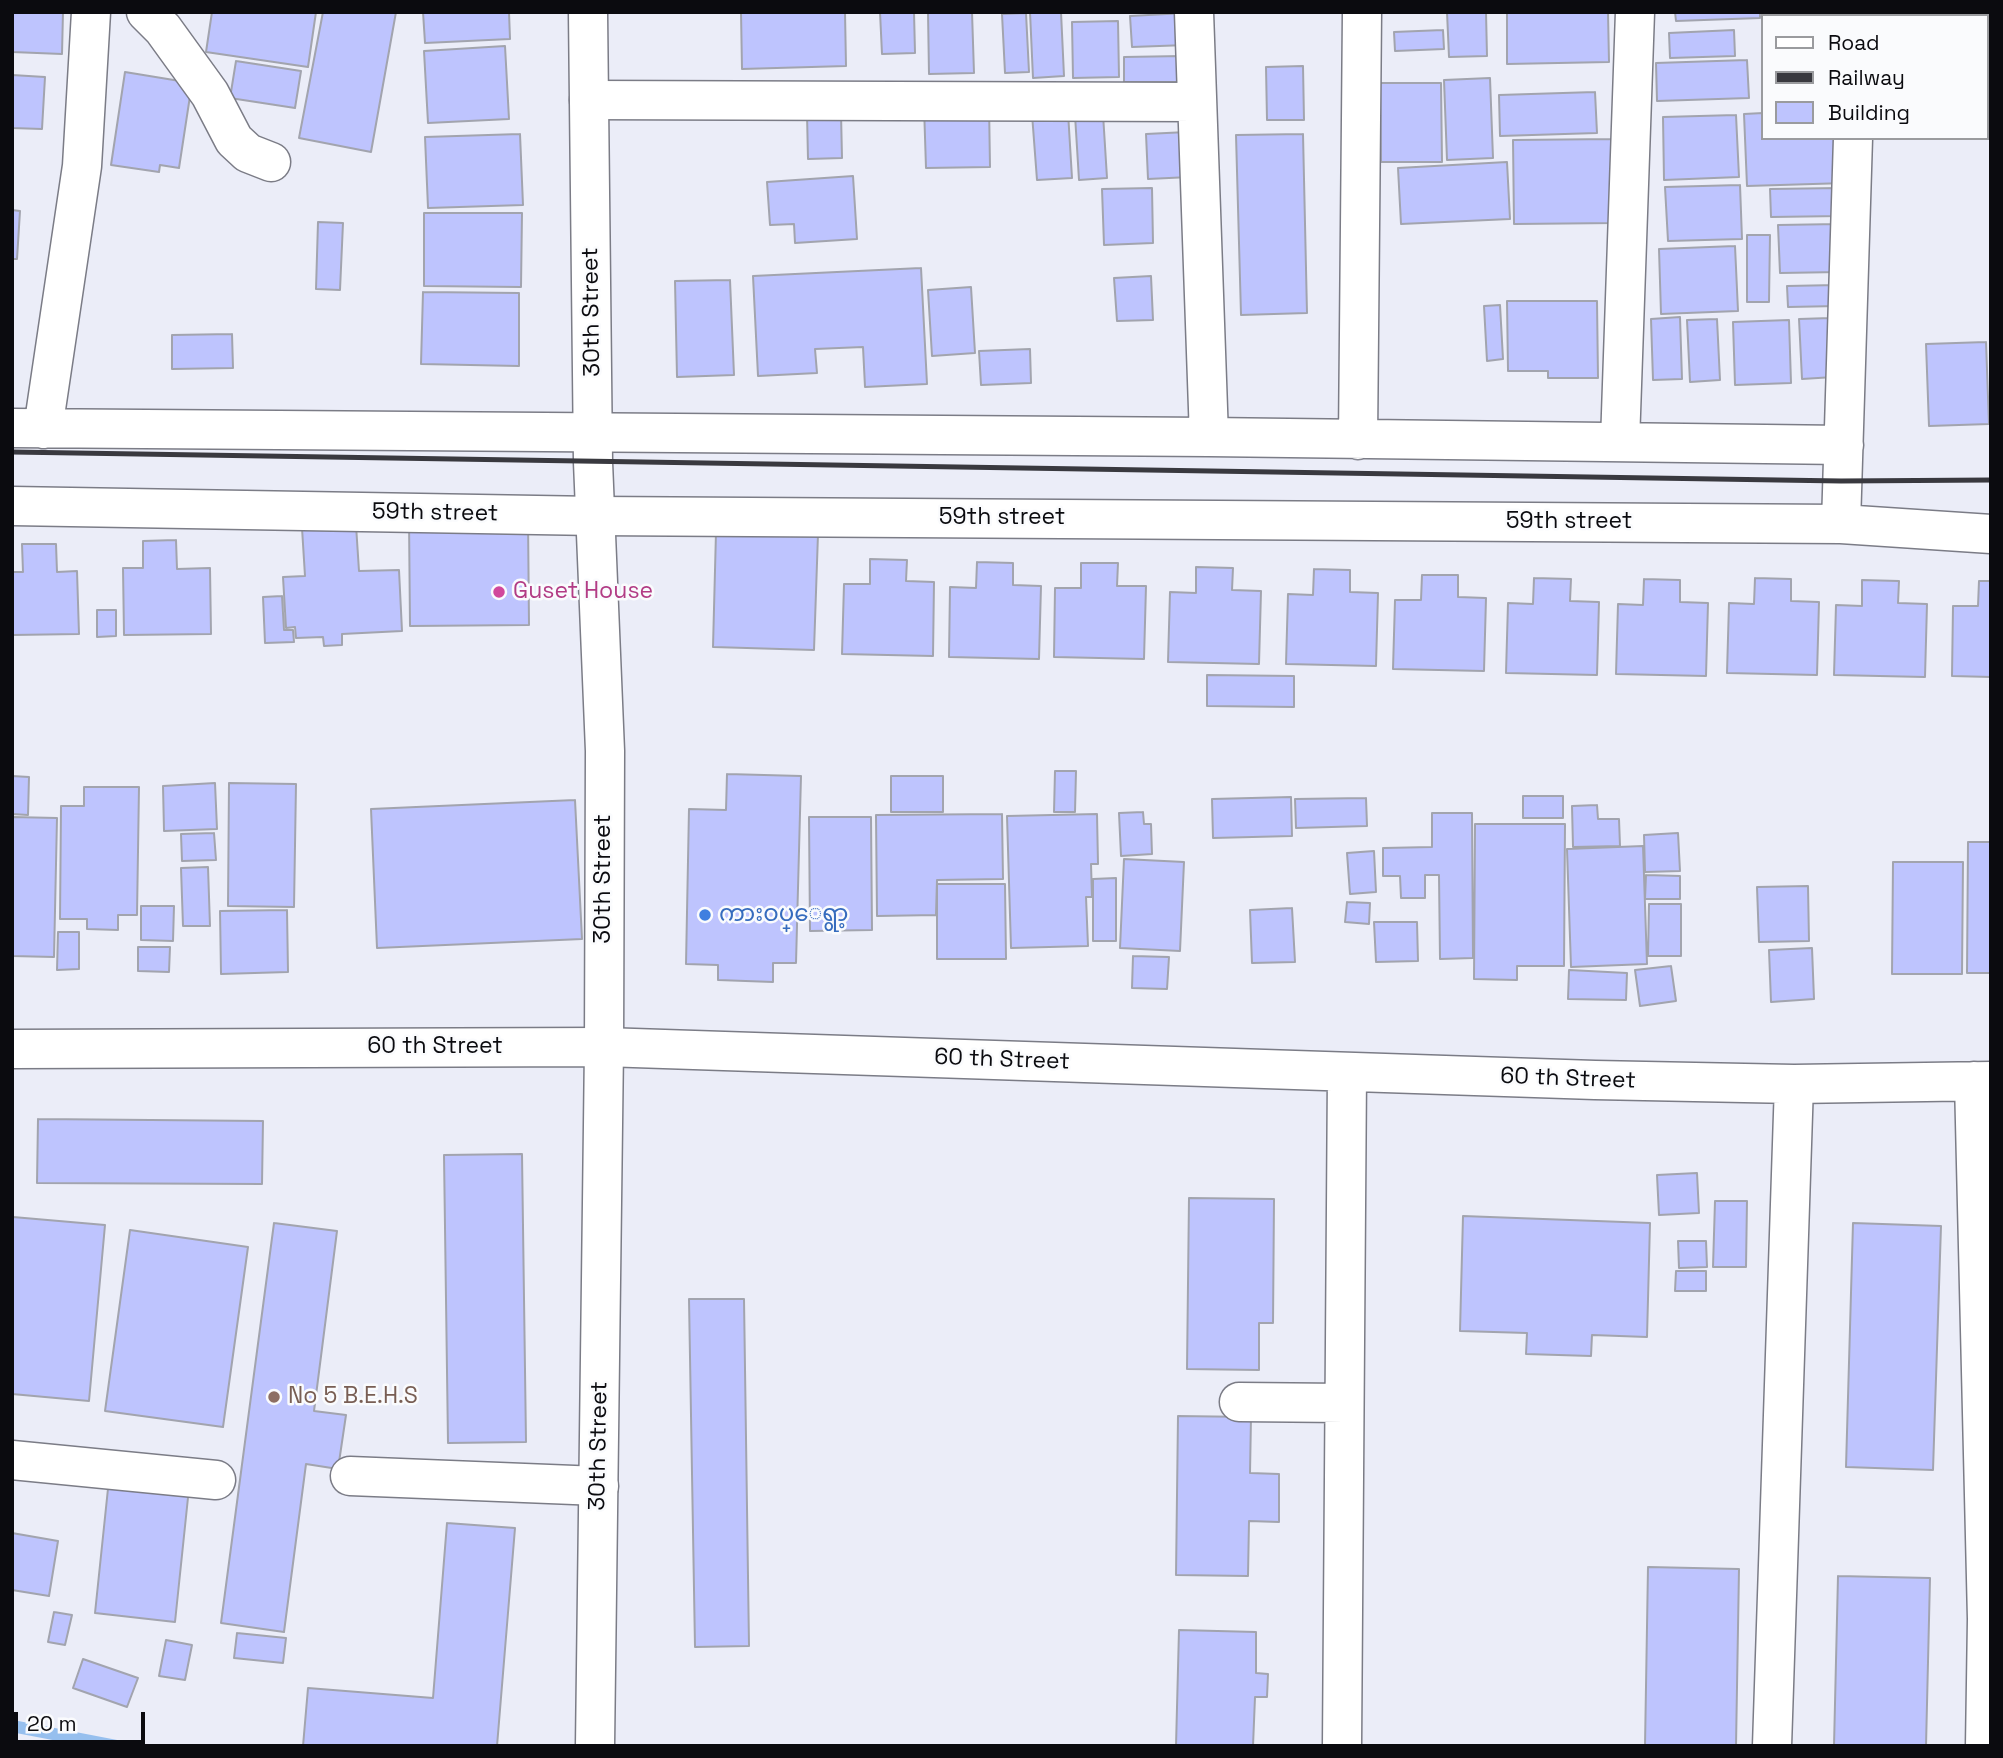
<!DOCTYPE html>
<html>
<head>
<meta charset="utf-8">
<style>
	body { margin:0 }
	#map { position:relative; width:2003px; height:1758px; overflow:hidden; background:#ebedf8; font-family:"Space Grotesk",sans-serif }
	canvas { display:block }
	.frame { position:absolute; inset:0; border:14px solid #0b0b0f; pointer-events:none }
	.legend { position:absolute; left:1761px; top:14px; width:228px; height:126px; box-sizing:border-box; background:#fafbfd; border:2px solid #9a9b9e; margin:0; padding:9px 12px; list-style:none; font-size:21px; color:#0b0b0f }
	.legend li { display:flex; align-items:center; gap:14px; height:35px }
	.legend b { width:35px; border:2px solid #9a9b9e }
	.scale { position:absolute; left:14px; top:1712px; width:131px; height:32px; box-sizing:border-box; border:4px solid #0b0b0f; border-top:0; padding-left:9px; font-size:21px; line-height:24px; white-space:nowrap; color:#0b0b0f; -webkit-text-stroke:5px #fafbfd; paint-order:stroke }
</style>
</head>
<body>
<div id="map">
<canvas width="2003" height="1758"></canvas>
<div class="frame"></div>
<ul class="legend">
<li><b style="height:9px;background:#fff"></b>Road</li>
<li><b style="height:9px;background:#39393f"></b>Railway</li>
<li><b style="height:19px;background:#bec4fe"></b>Building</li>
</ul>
<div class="scale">20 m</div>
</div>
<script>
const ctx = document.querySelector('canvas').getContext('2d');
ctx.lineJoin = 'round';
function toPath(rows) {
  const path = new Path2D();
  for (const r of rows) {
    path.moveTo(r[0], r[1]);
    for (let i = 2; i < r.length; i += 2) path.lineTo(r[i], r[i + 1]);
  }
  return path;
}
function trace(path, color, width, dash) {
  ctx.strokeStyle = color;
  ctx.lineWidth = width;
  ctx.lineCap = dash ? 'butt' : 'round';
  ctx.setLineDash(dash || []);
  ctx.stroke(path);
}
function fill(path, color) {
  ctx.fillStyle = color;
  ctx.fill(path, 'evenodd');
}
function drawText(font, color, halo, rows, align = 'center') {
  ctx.font = font + ' "Space Grotesk","Noto Sans Myanmar",sans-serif';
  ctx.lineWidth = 5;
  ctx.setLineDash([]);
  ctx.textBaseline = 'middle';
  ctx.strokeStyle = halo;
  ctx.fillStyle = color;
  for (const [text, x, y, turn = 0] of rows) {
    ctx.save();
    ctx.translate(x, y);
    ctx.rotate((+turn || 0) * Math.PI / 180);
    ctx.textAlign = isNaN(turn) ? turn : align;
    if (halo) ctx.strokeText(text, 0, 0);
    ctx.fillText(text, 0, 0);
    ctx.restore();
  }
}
const stream = toPath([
	[12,1726,116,1746]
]);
const building = toPath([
	[12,12,63,12,62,54,12,52,12,12],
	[212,12,316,12,308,67,206,52,212,12],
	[323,12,396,12,371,152,299,138,323,12],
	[423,12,509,12,510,39,425,43,423,12],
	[741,12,845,12,846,66,742,69,741,12],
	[880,12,914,12,915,53,882,54,880,12],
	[928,12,972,12,974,73,929,74,928,12],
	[1030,12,1061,12,1064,76,1033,78,1030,12],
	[1447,12,1486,12,1487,56,1449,57,1447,12],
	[1507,12,1608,12,1609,62,1507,64,1507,12],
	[1675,12,1760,12,1760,18,1676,21,1675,12],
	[1783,12,1843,12,1843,16,1783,16,1783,12],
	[1026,13,1029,72,1005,73,1002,14,1026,13],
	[1185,13,1187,45,1132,47,1130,16,1185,13],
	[1118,21,1119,77,1073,78,1072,22,1118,21],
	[1443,30,1444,49,1395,51,1394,32,1443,30],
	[1734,30,1735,56,1670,58,1669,33,1734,30],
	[505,46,509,119,428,123,424,51,505,46],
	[1182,56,1182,82,1124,82,1124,57,1182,56],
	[1747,60,1749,98,1657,101,1656,63,1747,60],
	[236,61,301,71,295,108,230,98,236,61],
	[1303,66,1304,120,1267,120,1266,67,1303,66],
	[125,72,192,83,179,168,160,165,159,172,111,165,125,72],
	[12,75,45,77,42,129,12,128,12,75],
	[1490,78,1493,158,1447,160,1444,80,1490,78],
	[1380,83,1441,83,1442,162,1381,162,1380,83],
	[1595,92,1597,133,1500,136,1499,95,1595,92],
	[989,104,990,167,926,168,924,106,989,104],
	[1068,112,1072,178,1037,180,1032,114,1068,112],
	[841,113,842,158,808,159,807,114,841,113],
	[1763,113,1763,138,1844,138,1846,183,1747,186,1744,114,1763,113],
	[1103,114,1107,178,1079,180,1075,115,1103,114],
	[1736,115,1739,177,1664,180,1663,117,1736,115],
	[1187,132,1190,177,1148,179,1146,134,1187,132],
	[520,134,523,205,428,208,425,137,520,134],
	[1303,134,1307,313,1241,315,1236,135,1303,134],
	[1614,139,1616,223,1514,224,1513,140,1614,139],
	[1507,162,1510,219,1401,224,1398,168,1507,162],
	[853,176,857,239,795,243,794,224,770,225,767,182,853,176],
	[1740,185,1742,239,1668,241,1665,187,1740,185],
	[1152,188,1153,243,1104,245,1102,189,1152,188],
	[1840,188,1840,216,1771,217,1770,189,1840,188],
	[12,210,20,211,17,259,12,259,12,210],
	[424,213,522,213,521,287,424,286,424,213],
	[318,222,343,223,340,290,316,289,318,222],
	[1839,224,1840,272,1780,273,1778,225,1839,224],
	[1747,235,1770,235,1769,302,1747,302,1747,235],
	[1735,246,1738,311,1661,314,1659,249,1735,246],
	[921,268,927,384,865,387,863,347,815,349,817,373,758,376,753,276,921,268],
	[1151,276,1153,320,1117,321,1114,278,1151,276],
	[730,280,734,375,677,377,675,281,730,280],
	[1837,285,1838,306,1788,307,1787,286,1837,285],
	[971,287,975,353,932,356,928,290,971,287],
	[423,292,519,293,519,366,421,364,423,292],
	[1507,301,1597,301,1598,378,1548,378,1548,371,1508,371,1507,301],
	[1500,305,1503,359,1487,361,1484,306,1500,305],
	[1680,317,1682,379,1653,380,1651,319,1680,317],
	[1831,318,1834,377,1802,379,1799,319,1831,318],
	[1717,319,1720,380,1690,382,1687,320,1717,319],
	[1789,320,1791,383,1735,385,1733,322,1789,320],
	[232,334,233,368,172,369,172,335,232,334],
	[1986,342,1989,424,1929,426,1926,344,1986,342],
	[1030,349,1031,383,981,385,979,351,1030,349],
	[528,518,529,625,410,626,409,519,528,518],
	[356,525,359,571,399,570,402,631,342,634,342,645,324,646,323,637,296,638,295,627,286,628,283,577,305,576,302,528,356,525],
	[716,532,818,534,814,650,713,647,716,532],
	[176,540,177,569,210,568,211,634,124,635,123,568,143,568,143,541,176,540],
	[22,544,56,544,57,572,77,571,79,634,12,635,12,572,23,572,22,544],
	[870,559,907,560,906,581,934,582,933,656,842,654,844,584,870,584,870,559],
	[977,562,1013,563,1013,585,1041,586,1039,659,949,657,950,587,976,588,977,562],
	[1081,563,1118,563,1117,586,1146,586,1144,659,1054,657,1055,588,1081,588,1081,563],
	[1196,567,1233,568,1232,590,1261,591,1259,664,1168,662,1170,592,1196,593,1196,567],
	[1314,569,1350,570,1350,592,1378,593,1376,666,1286,664,1288,594,1313,595,1314,569],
	[1422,575,1458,575,1458,597,1486,598,1484,671,1393,669,1395,600,1421,600,1422,575],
	[1534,578,1571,579,1570,601,1599,602,1597,675,1506,673,1508,603,1533,604,1534,578],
	[1755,578,1791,579,1791,601,1819,602,1817,675,1727,673,1729,603,1754,604,1755,578],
	[1644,579,1680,580,1680,602,1708,603,1706,676,1616,674,1618,604,1643,605,1644,579],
	[1862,580,1899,581,1898,603,1927,604,1925,677,1834,675,1836,605,1862,606,1862,580],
	[1979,581,1991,581,1991,677,1952,676,1953,606,1978,606,1979,581],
	[282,596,284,630,293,630,294,642,265,643,263,597,282,596],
	[97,610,116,610,116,636,97,637,97,610],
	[1207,675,1294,676,1294,707,1207,706,1207,675],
	[1055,771,1076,771,1075,812,1054,812,1055,771],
	[727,774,801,776,796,963,773,963,773,982,718,980,718,965,686,964,689,809,726,810,727,774],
	[12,776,29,777,28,815,12,814,12,776],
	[891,776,943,776,943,812,891,812,891,776],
	[215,783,217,829,164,831,163,786,215,783],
	[229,783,296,784,294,907,228,906,229,783],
	[84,787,139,787,137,915,118,915,118,930,87,929,87,919,60,919,61,806,84,806,84,787],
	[1523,796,1563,796,1563,818,1523,818,1523,796],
	[1291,797,1292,836,1213,838,1212,799,1291,797],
	[1366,798,1367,826,1296,828,1295,799,1366,798],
	[575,800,582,939,377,948,371,809,575,800],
	[1597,805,1598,819,1619,819,1620,846,1573,847,1572,806,1597,805],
	[1143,812,1144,824,1151,824,1152,854,1121,856,1119,813,1143,812],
	[1432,813,1472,813,1473,958,1440,959,1439,875,1425,875,1425,898,1401,898,1400,876,1383,876,1383,848,1432,847,1432,813],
	[1002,814,1003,879,937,880,936,915,877,916,876,815,1002,814],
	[1097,814,1098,864,1091,864,1092,897,1086,897,1088,946,1011,948,1007,816,1097,814],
	[12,817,57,818,54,957,12,956,12,817],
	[809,817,871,817,872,930,810,931,809,817],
	[1475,824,1565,824,1564,966,1517,966,1517,980,1474,979,1475,824],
	[214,833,216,860,182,861,181,834,214,833],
	[1678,833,1680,871,1645,872,1644,835,1678,833],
	[1968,842,1991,842,1991,973,1967,973,1968,842],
	[1643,846,1647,964,1571,967,1567,849,1643,846],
	[1374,851,1376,892,1350,894,1347,853,1374,851],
	[1124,859,1184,862,1180,951,1120,948,1124,859],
	[1893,862,1963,862,1962,974,1892,974,1893,862],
	[208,867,210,926,183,926,181,868,208,867],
	[1646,875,1680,876,1680,899,1645,899,1646,875],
	[1116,878,1116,941,1093,941,1093,879,1116,878],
	[937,884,1005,884,1006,959,937,959,937,884],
	[1808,886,1809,941,1759,942,1757,887,1808,886],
	[1347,902,1370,903,1369,924,1345,922,1347,902],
	[1649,904,1681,904,1681,956,1648,956,1649,904],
	[141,906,174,906,173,941,141,940,141,906],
	[1292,908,1295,962,1252,963,1250,910,1292,908],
	[287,910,288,972,221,974,220,911,287,910],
	[1374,922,1417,922,1418,961,1376,962,1374,922],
	[58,932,79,932,79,969,57,970,58,932],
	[138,947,170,947,169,972,138,971,138,947],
	[1812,948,1814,999,1771,1002,1769,950,1812,948],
	[1133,956,1169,957,1167,989,1132,988,1133,956],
	[1671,966,1676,1001,1640,1006,1635,970,1671,966],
	[1569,970,1627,973,1626,1000,1568,999,1569,970],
	[38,1119,263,1121,262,1184,37,1183,38,1119],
	[522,1154,526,1442,448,1443,444,1155,522,1154],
	[1697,1173,1699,1213,1659,1215,1657,1175,1697,1173],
	[1189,1198,1274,1199,1273,1323,1259,1323,1259,1370,1187,1369,1189,1198],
	[1715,1201,1747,1201,1746,1267,1713,1267,1715,1201],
	[1463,1216,1650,1223,1647,1337,1592,1335,1591,1356,1526,1354,1527,1333,1460,1331,1463,1216],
	[13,1217,105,1225,89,1401,12,1394,13,1217],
	[274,1223,337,1231,314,1411,346,1415,338,1469,306,1464,284,1632,221,1623,274,1223],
	[1853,1223,1941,1226,1933,1470,1846,1467,1853,1223],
	[130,1230,248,1247,223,1427,105,1411,130,1230],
	[1678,1241,1706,1241,1707,1267,1679,1268,1678,1241],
	[1676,1271,1706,1271,1706,1291,1675,1291,1676,1271],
	[689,1299,744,1299,749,1646,695,1647,689,1299],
	[1178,1416,1251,1417,1250,1473,1279,1474,1279,1522,1249,1521,1248,1576,1176,1575,1178,1416],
	[109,1479,189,1488,175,1622,95,1613,109,1479],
	[447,1523,515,1528,497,1746,303,1746,308,1688,433,1698,447,1523],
	[12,1533,58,1541,49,1596,12,1590,12,1533],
	[1648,1567,1739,1569,1736,1746,1645,1746,1648,1567],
	[1838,1576,1930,1578,1926,1746,1834,1746,1838,1576],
	[54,1612,72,1615,65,1645,48,1642,54,1612],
	[1179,1630,1256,1632,1256,1673,1268,1674,1267,1697,1255,1697,1253,1746,1176,1746,1179,1630],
	[237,1633,286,1638,283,1663,234,1658,237,1633],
	[166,1640,192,1645,185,1680,159,1676,166,1640],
	[83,1659,138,1678,127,1707,73,1688,83,1659]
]);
const minor = toPath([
	[146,12,163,29,210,94,234,140,248,153,271,162],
	[1194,12,1209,437],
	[1857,16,1857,12],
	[589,100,1197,102],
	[12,428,1209,437,1844,445],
	[43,429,82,166,91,12],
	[1358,440,1362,12],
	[1620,442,1635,12],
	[12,506,595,516,1841,524,1991,534],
	[1841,524,1853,138],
	[12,1049,604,1047,1595,1080,1794,1084,1991,1081],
	[1974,1081,1987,1619,1985,1746],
	[1239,1402,1344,1403],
	[12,1460,216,1480],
	[350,1476,599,1486],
	[1342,1746,1347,1072],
	[1772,1746,1794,1084]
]);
const major = toPath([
	[588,12,593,462,605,751,604,1047,595,1746]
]);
const rail = toPath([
	[12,452,1841,481,1991,480]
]);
const markers = [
	[499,592,7,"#d1479c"],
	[705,915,7,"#3f7fe0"],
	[274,1397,7,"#8d6e63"]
];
const streetNames = [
	["30th Street",592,312,-91],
	["59th street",435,513,1],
	["59th street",1002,518],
	["59th street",1569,522],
	["30th Street",604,879,-90],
	["60 th Street",435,1047],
	["60 th Street",1002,1060,2],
	["60 th Street",1568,1079,2],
	["30th Street",599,1446,-89]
];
const hotelNames = [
	["Guset House",513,592]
];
const shopNames = [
	["ကားဝပ္ေရွာ့",719,915]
];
const educationNames = [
	["No 5 B.E.H.S",288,1397]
];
trace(stream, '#96bfee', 12);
fill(building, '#bec4fe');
trace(building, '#a2a4ae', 2);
trace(minor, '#7b7c86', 41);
trace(major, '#7b7c86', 41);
trace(minor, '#fff', 38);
trace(major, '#fff', 38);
trace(rail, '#39393f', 5);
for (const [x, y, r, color] of markers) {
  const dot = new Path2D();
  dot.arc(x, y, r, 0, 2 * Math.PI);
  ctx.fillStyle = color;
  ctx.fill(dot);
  trace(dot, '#fafbfd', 2.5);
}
drawText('23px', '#0b0b0f', '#fafbfd', streetNames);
drawText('23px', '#b23c85', '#fafbfd', hotelNames, 'left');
drawText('23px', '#366cbe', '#fafbfd', shopNames, 'left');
drawText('23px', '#785e54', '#fafbfd', educationNames, 'left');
</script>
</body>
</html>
